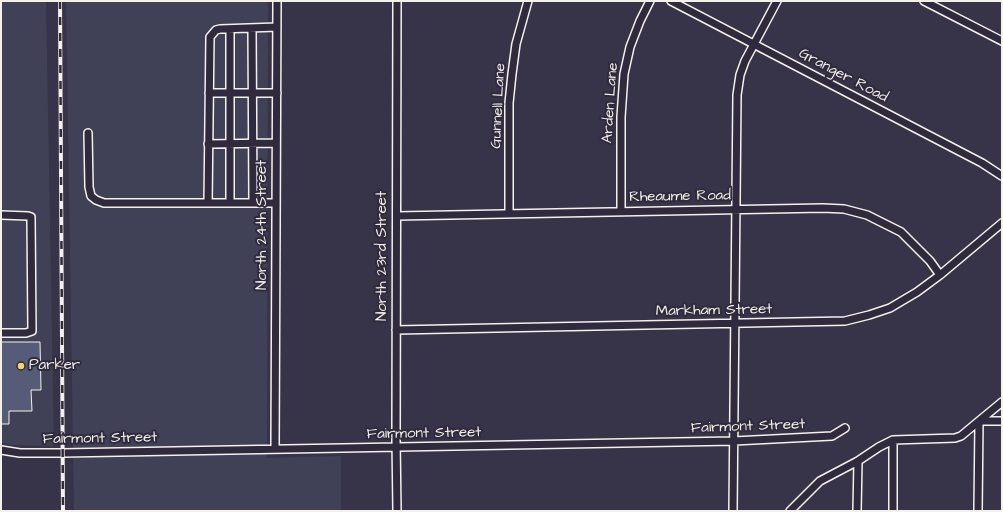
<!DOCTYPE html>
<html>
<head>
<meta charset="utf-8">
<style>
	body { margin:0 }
	#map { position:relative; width:1003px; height:512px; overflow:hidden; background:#373449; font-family:"Architects Daughter",sans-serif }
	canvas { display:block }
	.frame { position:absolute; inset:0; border:2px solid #f4f1e8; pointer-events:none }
</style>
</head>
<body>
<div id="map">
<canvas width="1003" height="512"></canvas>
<div class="frame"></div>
</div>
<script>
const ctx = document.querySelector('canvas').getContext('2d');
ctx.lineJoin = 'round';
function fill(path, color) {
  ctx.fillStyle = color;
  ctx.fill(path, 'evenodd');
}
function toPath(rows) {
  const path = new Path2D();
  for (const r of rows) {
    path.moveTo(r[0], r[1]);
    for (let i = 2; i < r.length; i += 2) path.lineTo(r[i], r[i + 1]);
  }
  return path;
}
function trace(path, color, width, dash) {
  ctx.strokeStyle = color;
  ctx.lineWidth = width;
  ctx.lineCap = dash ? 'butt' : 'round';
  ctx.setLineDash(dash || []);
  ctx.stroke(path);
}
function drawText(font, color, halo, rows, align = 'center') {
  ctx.font = font + ' "Architects Daughter",sans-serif';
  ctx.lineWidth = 4;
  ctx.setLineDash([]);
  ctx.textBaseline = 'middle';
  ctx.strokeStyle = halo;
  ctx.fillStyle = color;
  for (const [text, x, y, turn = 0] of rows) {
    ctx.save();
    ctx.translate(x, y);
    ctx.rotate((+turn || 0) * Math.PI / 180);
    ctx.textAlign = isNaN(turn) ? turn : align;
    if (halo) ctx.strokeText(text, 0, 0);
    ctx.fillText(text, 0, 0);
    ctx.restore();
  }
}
const built = toPath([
	[1,1,46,1,54,446,13,445,1,443],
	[66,1,268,1,267,458,341,456,341,511,74,511]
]);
const building = toPath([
	[1,342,40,342,41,390,31,390,32,411,9,411,9,424,1,424,1,342]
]);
const minor = toPath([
	[671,1,982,163,1002,176],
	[924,1,1002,41],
	[252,28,253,203],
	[209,93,277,93],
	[88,133,89,187,91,196,96,200,104,203,276,203],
	[208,144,276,143],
	[208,203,210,37,216,30,220,29,277,27],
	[230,203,230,29],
	[621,212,621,117,624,74,630,47,640,21,650,1],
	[509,214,509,103,512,74,516,44,528,1],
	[1,215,28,216,31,217,32,331,26,333,1,333],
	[397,216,823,208,844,209,867,215,901,232,930,261,940,275],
	[396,330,845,321,869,315,890,308,917,292,940,275,1002,223],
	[275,449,277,1],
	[1,450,20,453,63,453,734,441,832,436,845,428],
	[397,511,396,440,397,1],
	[733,511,737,95,740,75,745,61,777,1],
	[790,511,820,481,858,461,879,447,893,440,955,438,961,436,979,421,1002,421],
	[857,511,858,461],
	[893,511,893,440],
	[978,511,979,421,1002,402]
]);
const rail = toPath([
	[60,1,63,511]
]);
const markers = [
	[21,366,4,"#ffd166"]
];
const streetNames = [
	["Granger Road",843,76,28],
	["Arden Lane",611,103,-86],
	["Gunnell Lane",499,106,-87],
	["Rheaume Road",680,197,-1],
	["North 24th Street",263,225,-90],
	["North 23rd Street",383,256,-90],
	["Markham Street",714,311,-1],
	["Fairmont Street",748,427,-2],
	["Fairmont Street",424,434,-1],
	["Fairmont Street",100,439,-1]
];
const poiNames = [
	["Parker",29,366]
];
fill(built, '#404057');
fill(building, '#565c78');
trace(building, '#f4f1e8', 1);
trace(minor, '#f4f1e8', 10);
trace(minor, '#2f2a3d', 7);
trace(rail, '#f4f1e8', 4);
trace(rail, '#2f2a3d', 2.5, [8]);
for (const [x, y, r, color] of markers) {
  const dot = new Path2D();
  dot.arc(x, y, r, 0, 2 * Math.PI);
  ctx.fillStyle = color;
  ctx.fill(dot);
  trace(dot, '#2f2a3d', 1.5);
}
drawText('15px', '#f4f1e8', '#2f2a3d', streetNames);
drawText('15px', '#f4f1e8', '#2f2a3d', poiNames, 'left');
</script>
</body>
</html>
